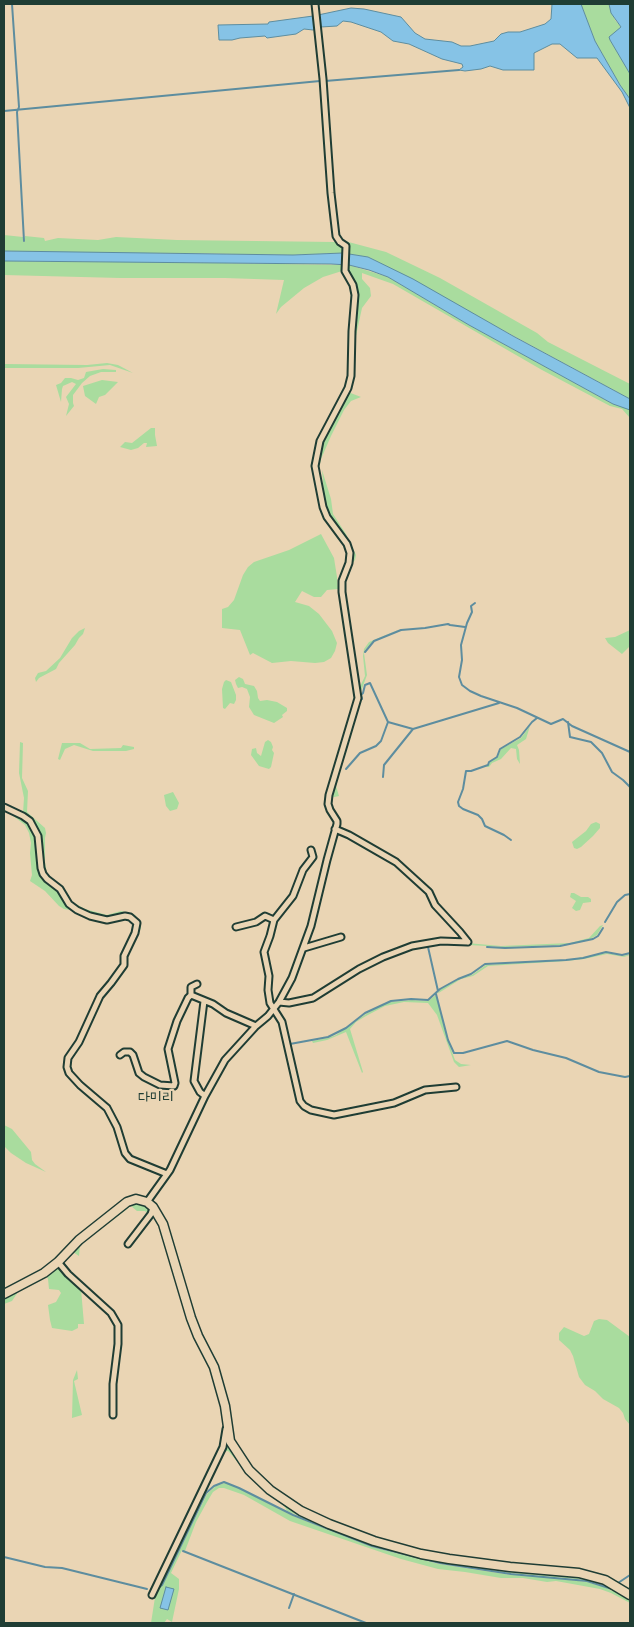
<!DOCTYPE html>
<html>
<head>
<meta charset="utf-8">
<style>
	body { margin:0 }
	#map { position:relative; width:634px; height:1627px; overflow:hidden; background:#ead5b4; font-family:"Shantell Sans",sans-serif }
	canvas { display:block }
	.frame { position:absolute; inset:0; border:5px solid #1f3d34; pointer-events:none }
</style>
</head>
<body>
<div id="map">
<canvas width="634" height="1627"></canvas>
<div class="frame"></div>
</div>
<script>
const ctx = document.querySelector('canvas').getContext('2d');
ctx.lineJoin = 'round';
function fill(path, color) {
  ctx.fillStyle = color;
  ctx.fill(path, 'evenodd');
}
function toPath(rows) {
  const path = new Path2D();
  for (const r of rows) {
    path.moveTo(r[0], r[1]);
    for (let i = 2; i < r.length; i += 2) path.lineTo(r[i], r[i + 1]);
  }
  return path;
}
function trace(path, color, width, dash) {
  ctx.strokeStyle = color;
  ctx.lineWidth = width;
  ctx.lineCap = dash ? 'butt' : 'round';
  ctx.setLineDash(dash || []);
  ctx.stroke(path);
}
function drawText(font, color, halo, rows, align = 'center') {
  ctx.font = font + ' "Shantell Sans","Poor Story",sans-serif';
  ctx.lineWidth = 4.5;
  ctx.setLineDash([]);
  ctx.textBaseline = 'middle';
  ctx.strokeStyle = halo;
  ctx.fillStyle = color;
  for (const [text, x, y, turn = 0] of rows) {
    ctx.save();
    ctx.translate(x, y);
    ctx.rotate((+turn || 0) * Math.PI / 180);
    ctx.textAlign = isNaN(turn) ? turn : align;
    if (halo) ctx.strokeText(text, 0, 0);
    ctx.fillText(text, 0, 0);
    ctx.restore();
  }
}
const green = toPath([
	[581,4,609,4,615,20,621,27,610,40,630,74,630,99,620,85,595,41],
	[4,235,23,237,24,242,25,242,25,236,44,238,45,241,58,238,98,240,116,237,177,240,334,242,337,240,344,247,343,253,293,255,176,253,39,253,4,251],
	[341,240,386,252,440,278,537,333,548,342,630,384,630,399,368,257,348,254,349,246],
	[4,261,155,262,343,265,342,271,323,277,304,288,281,307,276,314,284,280,225,278,120,278,4,275],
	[349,265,388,277,469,325,613,404,627,407,630,410,630,418,622,409,610,406,542,370,393,284,362,273,362,279,370,288,371,296,362,308,354,345,353,331,357,294,349,271],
	[107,363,118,365,133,373,110,365,78,368,4,368,4,364,87,365],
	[103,369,116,370,116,372,101,372,90,376,82,383,73,395,73,403,74,406,66,416,69,404,66,397,76,384,72,382,63,386,62,389,61,402,56,385,61,383,65,378,71,378,78,380,84,378,86,372],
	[102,380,118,382,105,395,99,397,96,404,85,396,83,386],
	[348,392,361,397,351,401,344,410,331,436,321,459,318,473,317,466,322,442],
	[151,428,155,428,155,435,157,446,146,447,147,443,144,443,138,448,131,450,120,447,125,442,132,443],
	[322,470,331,499,333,514,346,534,356,555,355,560,350,566,352,559,352,553,327,509,324,495],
	[321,534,334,558,337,577,338,589,327,590,321,597,314,597,302,591,295,602,309,606,319,614,332,631,337,643,335,651,331,658,324,662,315,663,291,661,272,663,253,653,250,655,240,630,222,628,222,609,228,607,234,600,243,575,248,567,254,562,289,550],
	[85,628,83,634,79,638,75,645,59,663,56,669,39,678,36,682,35,678,38,673,46,671,60,658,72,638,79,631],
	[403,628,373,641,365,650,364,653,367,675,360,694,361,701,337,782,336,786,339,796,330,798,354,723,359,704,358,691,365,676,363,656,364,649,369,642],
	[630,630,630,646,622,654,608,643,605,638,615,637],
	[239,677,243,679,245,684,254,686,257,691,258,698,260,701,267,700,277,702,287,708,287,711,282,715,283,717,274,723,254,715,249,707,250,697,247,689,242,687,238,688,236,684,235,680],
	[226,680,231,682,236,695,236,700,234,704,230,703,225,709,223,708,222,689,224,682],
	[530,726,526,739,517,745,519,750,520,764,517,759,516,749,511,748,501,759,492,763,489,767,481,767,488,766,490,762,498,757,501,749,521,738],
	[268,740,271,742,273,747,272,750,274,753,271,767,269,769,259,766,251,755,252,749,256,748,257,753,261,756,265,742],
	[20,742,23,743,22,778,28,791,27,812,45,828,46,833,45,838,45,862,47,875,43,862,40,831,35,823,23,813,24,798,19,773],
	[62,743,80,743,90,749,121,748,123,745,134,747,134,749,126,751,93,751,74,745,65,749,60,760,58,759],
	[173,792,179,803,177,809,170,811,166,806,164,795],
	[4,809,16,814,29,823,36,837,39,869,60,890,76,911,64,909,59,906,45,891,30,881,32,875,30,853,31,843,29,833,25,825],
	[596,822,600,824,600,828,593,836,581,847,577,849,574,848,572,842,586,831,591,824],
	[571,893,574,893,581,897,588,897,591,899,591,902,583,903,580,910,576,911,572,908,576,901,570,897],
	[72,902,85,909,107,915,121,911,135,915,141,924,141,928,133,944,128,951,137,933,134,918,105,918,91,915,77,907],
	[603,925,597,935,592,938,586,941,560,945,505,947,468,945,467,943,501,946,570,943,589,938,600,926],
	[607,953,623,956,630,954,630,955,624,957,607,954,584,959,566,961,488,966,473,976,461,979,437,994,441,989,459,979,472,975,486,965,566,960],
	[436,995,448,1041,455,1060,461,1064,471,1065,459,1067,454,1062,437,1015,428,1003,404,1002,385,1006,366,1016,356,1022,350,1029,363,1072,362,1073,346,1032,327,1040,313,1043,312,1041,328,1038,336,1035,366,1014,384,1004,391,1002,412,1000,428,1001],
	[4,1125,12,1129,31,1152,32,1160,35,1164,46,1172,26,1163,11,1153,4,1146],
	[133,1203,139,1203,149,1208,151,1210,149,1215,145,1211,137,1211,131,1206,80,1245,79,1256,73,1252,61,1262,69,1252,125,1207],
	[58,1266,81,1289,84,1324,78,1324,78,1328,72,1331,52,1328,50,1320,48,1305,56,1302,61,1293,59,1290,49,1289,48,1279,47,1277,18,1292,12,1301,4,1304,4,1296],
	[599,1319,607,1320,630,1337,630,1425,625,1419,623,1413,619,1408,603,1399,595,1391,585,1385,579,1377,573,1356,570,1350,559,1340,559,1333,564,1327,584,1336,589,1334,594,1321],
	[77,1370,78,1379,74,1381,82,1415,72,1418,73,1380],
	[228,1443,241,1464,288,1506,421,1555,579,1575,597,1579,630,1597,630,1603,611,1593,600,1589,556,1581,547,1582,523,1578,501,1578,465,1572,438,1569,401,1559,290,1521,244,1495,224,1488,219,1488,213,1492,207,1502,196,1522,185,1551,182,1550,171,1573,179,1579,179,1589,172,1622,167,1619,164,1623,151,1623,156,1591,163,1584,207,1494,216,1486,225,1483,230,1484,293,1516,372,1547,439,1564,511,1575,527,1575,587,1582,607,1588,612,1591,614,1589,603,1584,587,1580,511,1573,439,1562,372,1545,287,1511,285,1507,249,1476,230,1453,228,1451,223,1452]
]);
const water = toPath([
	[552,4,581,4,595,41,620,85,630,99,630,108,622,92,597,58,577,58,560,44,552,44,534,53,534,70,503,70,490,66,481,69,465,71,459,70,463,67,462,64,442,59,409,44,393,41,381,32,351,22,343,21,337,26,321,27,313,30,304,29,296,34,267,38,265,36,240,38,232,40,219,40,218,25,268,24,269,22,313,16,316,18,318,15,351,8,364,9,401,17,415,33,425,39,452,42,461,46,470,46,494,41,501,34,508,32,520,32,545,24,551,19,552,4],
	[609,4,630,4,630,74,610,40,609,37,621,27,611,13,609,4],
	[4,251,293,255,343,253,368,257,413,279,513,336,630,399,630,410,613,404,469,325,388,277,369,270,349,265,331,264,4,261,4,251],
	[166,1587,174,1589,168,1610,160,1608,166,1587]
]);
const stream = toPath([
	[12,4,19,107,17,112,24,241],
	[325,81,459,70],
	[4,111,320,81],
	[475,603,471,606,472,612,467,623,461,645,462,660,459,677,462,685,470,691,481,696,517,708,551,724,563,719,572,726,630,752],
	[365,652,374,641,401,630,425,628,448,624,450,625,465,627],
	[362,699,361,695,363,693,365,685,370,683,388,722,413,729,499,703],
	[568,722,570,737,591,742,602,753,612,772,623,780,630,787],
	[346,769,360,753,376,746,381,741,388,722],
	[383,777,384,765,413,729],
	[511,840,504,835,485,826,482,819,478,815,463,809,459,806,458,802,463,789,466,771,471,771,488,765,489,762,497,757,500,749,520,737,532,722,537,718],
	[605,922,617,902,625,895,630,894],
	[429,945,428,947,438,991],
	[487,947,505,948,560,946,593,939,598,936,603,928],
	[436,994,448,1040,454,1053,463,1053,507,1041,533,1050,566,1058,599,1072,625,1077,630,1076],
	[290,1044,328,1037,346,1028,365,1013,391,1001,411,999,428,1000,440,989,458,979,471,974,485,964,566,960,583,958,606,952,622,955,630,953],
	[183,1551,366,1623],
	[4,1557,45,1567,62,1568,147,1589],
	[618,1583,630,1575],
	[156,1590,162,1585,206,1493,214,1486,224,1482,239,1488,293,1515,372,1546,440,1563,511,1574,587,1581,612,1589],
	[289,1608,294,1594]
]);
const street = toPath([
	[4,807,23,816,30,821,38,836,41,868,43,874,47,879,60,889,69,904,77,910,90,916,107,920,125,916,130,917,137,923,135,933,124,956,124,965,111,983,100,996,79,1042,68,1058,67,1067,69,1073,80,1085,107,1108,117,1127,125,1153,130,1159,167,1174],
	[335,829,349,835,396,862,429,892,435,905,460,932,468,942],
	[311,850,313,857,303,870,293,896,274,920,270,936,264,952,269,976,268,990,270,1003,282,1022,300,1101,304,1106,311,1110,334,1115,394,1103,425,1090,456,1087],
	[236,927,256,922,265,916,274,920],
	[304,948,341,937],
	[197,984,191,987,191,995,213,1004,226,1013,256,1026],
	[204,1001,194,1081,200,1092,205,1096],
	[279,1002,289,1003,313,998,359,969,383,957,412,946,441,941,468,942],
	[120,1055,124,1052,130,1052,133,1055,139,1073,144,1077,160,1085,174,1086,175,1083,168,1049,177,1021,188,998,191,995],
	[147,1202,170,1170,205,1096,225,1060,256,1026,268,1016,279,1002,292,978,311,926,327,860,337,824,337,821,330,810,328,804,329,795,358,698,342,592,342,581,349,563,350,553,347,544,327,517,323,507,315,466,320,441,348,388,351,376,352,331,355,295,353,285,345,271,346,246,340,242,336,236,331,193,323,79,315,4],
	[128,1244,151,1214,153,1208],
	[58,1262,68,1274,111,1313,118,1325,118,1344,113,1384,113,1415],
	[152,1595,223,1447,226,1429]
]);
const secondary = toPath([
	[4,1294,44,1273,58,1262,79,1240,127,1202,136,1199,147,1202,153,1207,163,1224,191,1318,198,1336,214,1367,225,1406,230,1441,249,1470,270,1490,301,1511,329,1524,374,1541,421,1554,449,1559,510,1567,579,1573,605,1580,630,1595]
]);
const quarterNames = [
	["다미리",156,1098]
];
fill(green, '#a9dc9e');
fill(water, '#86c3e6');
trace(water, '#5d8d9f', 1);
trace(stream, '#5d8d9f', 2);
trace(street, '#1f3d34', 9);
trace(secondary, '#1f3d34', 11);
trace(street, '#ead5b4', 5);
trace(secondary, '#ead5b4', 8);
drawText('15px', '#1f3d34', '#ead5b4', quarterNames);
</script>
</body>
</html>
